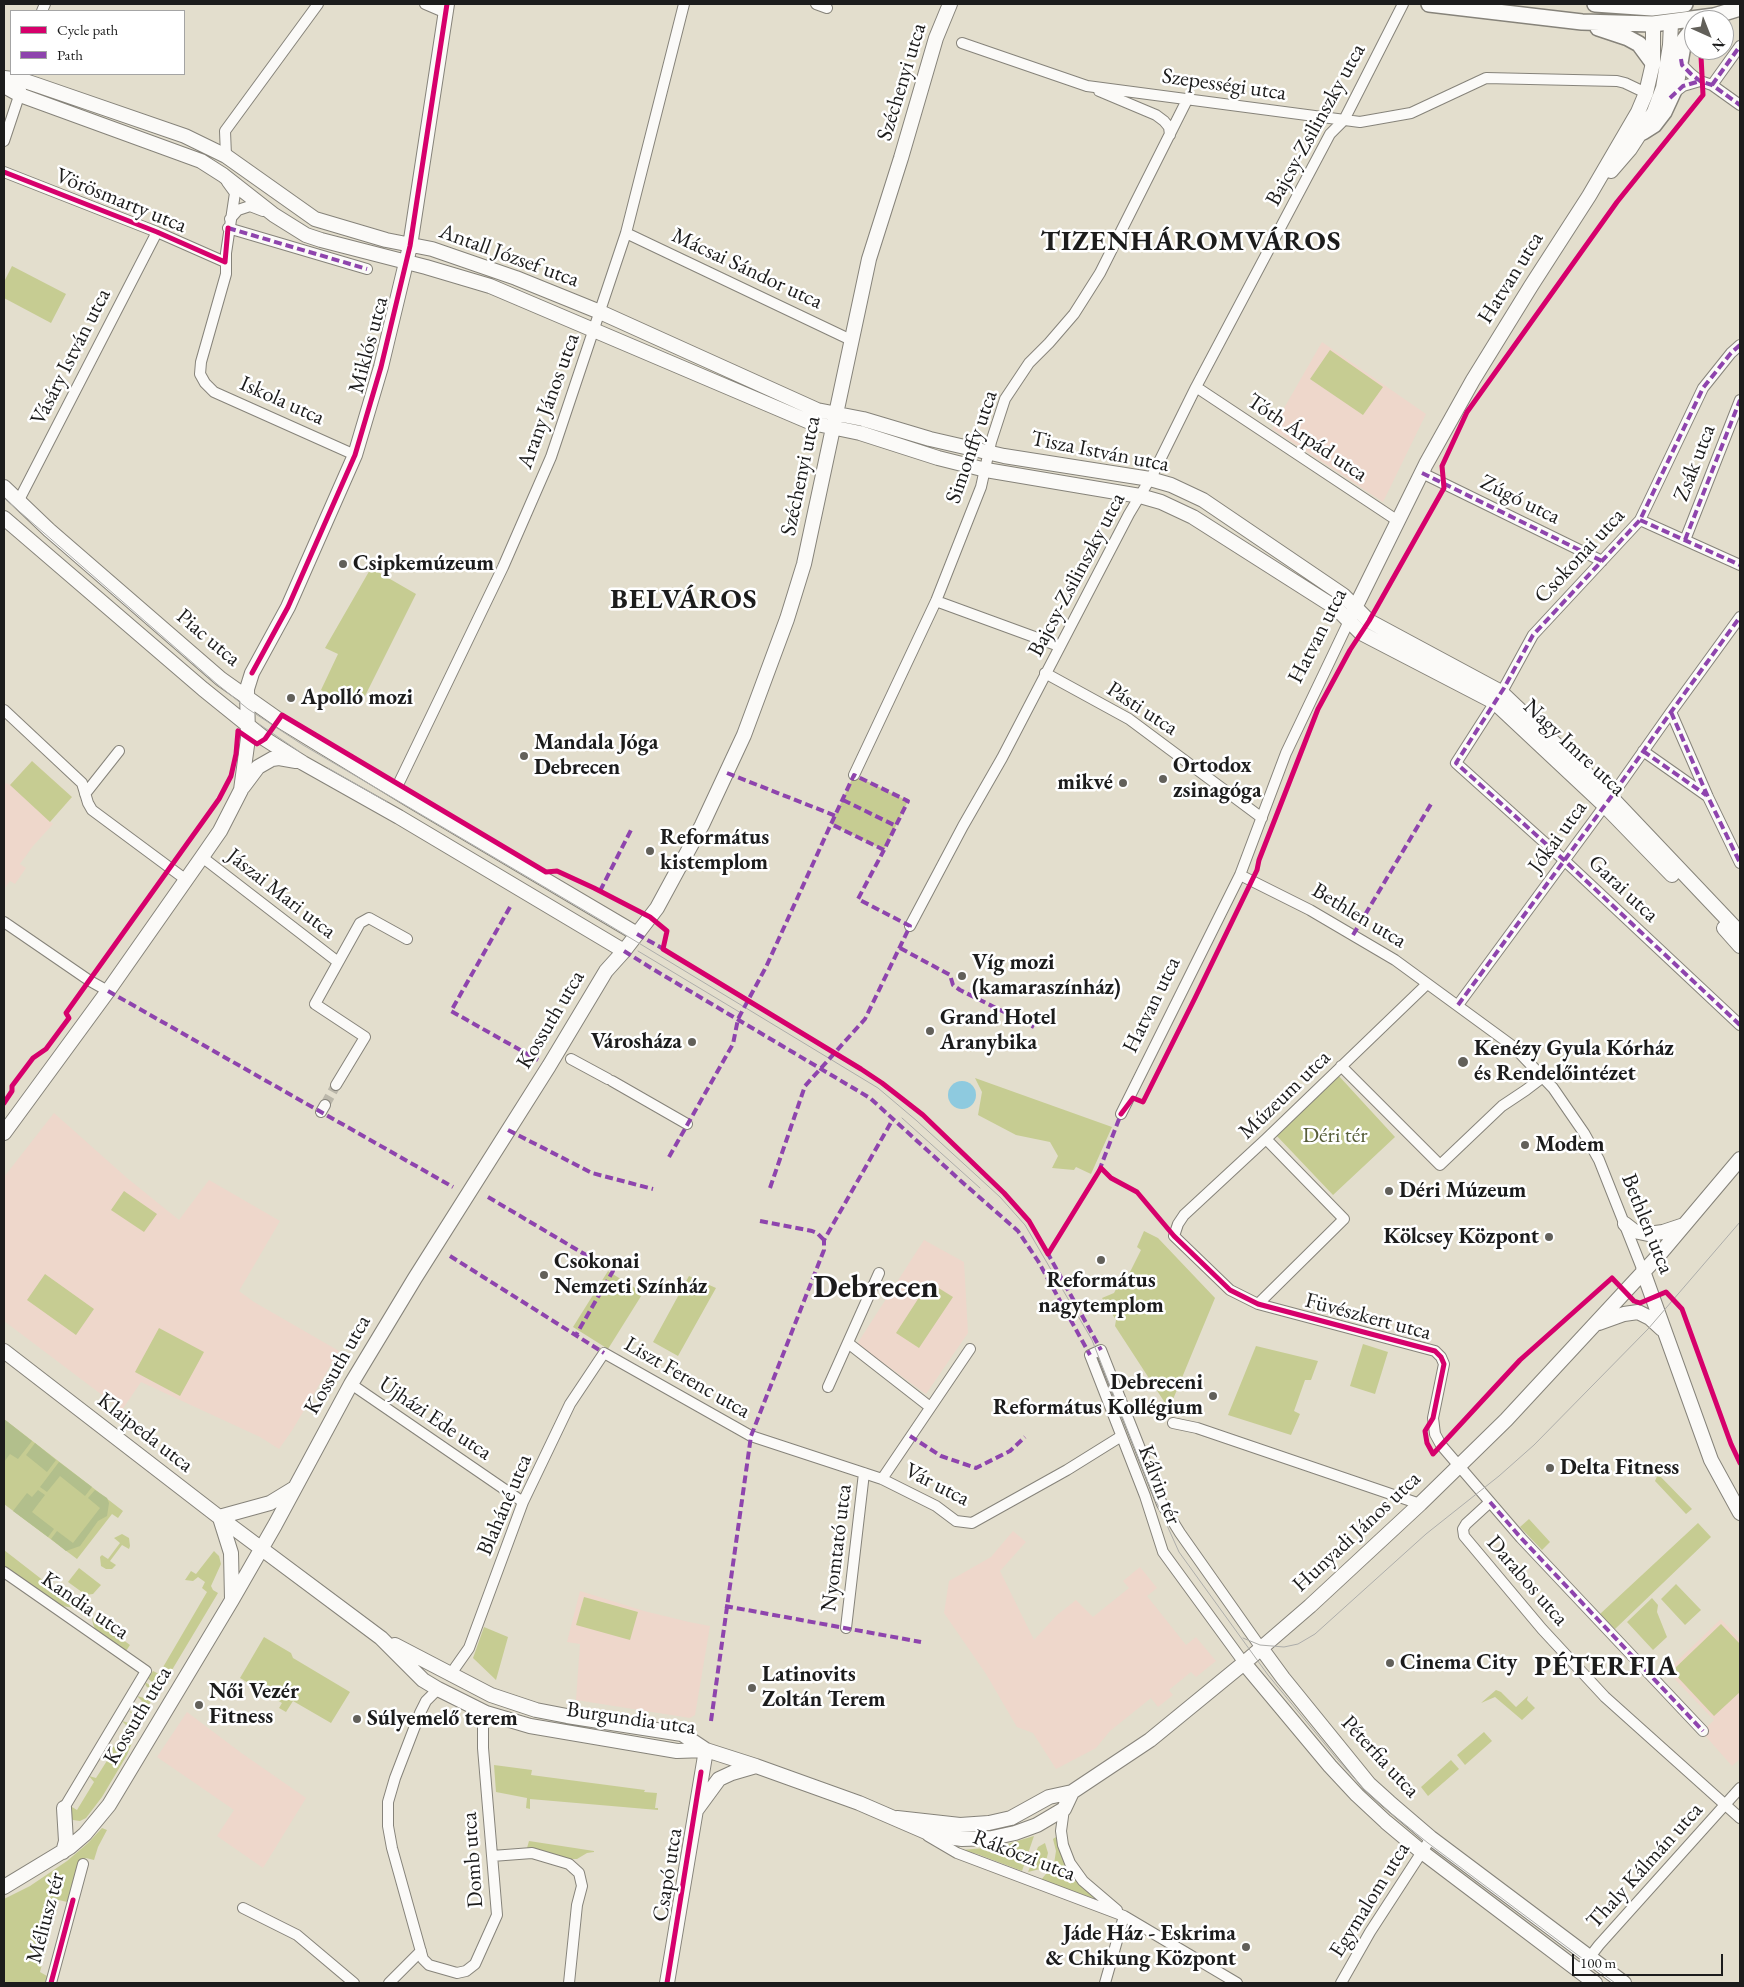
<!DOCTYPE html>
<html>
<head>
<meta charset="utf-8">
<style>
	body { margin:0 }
	#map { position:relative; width:1744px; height:1987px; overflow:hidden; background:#e3decd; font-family:"EB Garamond",serif }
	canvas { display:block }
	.frame { position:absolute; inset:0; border:5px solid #1c1c1c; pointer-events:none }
	.legend { position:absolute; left:10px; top:10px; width:175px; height:65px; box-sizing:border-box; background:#fff; border:1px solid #a4a4a4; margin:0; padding:6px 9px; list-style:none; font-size:15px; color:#1c1c1c }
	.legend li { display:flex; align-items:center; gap:10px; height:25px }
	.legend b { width:25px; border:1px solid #a4a4a4 }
	.north { position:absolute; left:1684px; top:10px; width:50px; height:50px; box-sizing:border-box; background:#fff; border:1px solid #a4a4a4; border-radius:50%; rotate:136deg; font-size:14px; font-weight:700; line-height:20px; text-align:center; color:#1c1c1c }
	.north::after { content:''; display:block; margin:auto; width:18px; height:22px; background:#62605a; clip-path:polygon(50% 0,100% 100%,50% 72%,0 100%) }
	.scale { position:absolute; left:1572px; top:1954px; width:151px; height:22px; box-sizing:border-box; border:2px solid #1c1c1c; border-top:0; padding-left:6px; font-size:15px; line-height:18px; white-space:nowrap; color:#1c1c1c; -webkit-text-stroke:4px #fff; paint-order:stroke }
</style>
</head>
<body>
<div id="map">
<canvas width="1744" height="1987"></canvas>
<div class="frame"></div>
<ul class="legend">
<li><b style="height:6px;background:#d6006c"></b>Cycle path</li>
<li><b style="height:6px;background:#8e44ad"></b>Path</li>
</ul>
<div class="north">N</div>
<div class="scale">100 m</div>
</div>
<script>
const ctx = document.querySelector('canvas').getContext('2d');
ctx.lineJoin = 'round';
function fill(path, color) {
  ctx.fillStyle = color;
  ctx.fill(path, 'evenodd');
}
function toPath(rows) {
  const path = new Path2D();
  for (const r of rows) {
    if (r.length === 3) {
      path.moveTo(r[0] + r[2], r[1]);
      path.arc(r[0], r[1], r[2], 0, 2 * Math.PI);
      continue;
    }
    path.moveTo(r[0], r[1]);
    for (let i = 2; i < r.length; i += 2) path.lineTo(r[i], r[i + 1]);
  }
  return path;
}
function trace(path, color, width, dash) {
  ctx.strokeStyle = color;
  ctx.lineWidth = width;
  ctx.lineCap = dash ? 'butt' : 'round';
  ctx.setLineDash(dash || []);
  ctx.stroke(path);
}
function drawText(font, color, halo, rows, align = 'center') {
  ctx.font = font + ' "EB Garamond",serif';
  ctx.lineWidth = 5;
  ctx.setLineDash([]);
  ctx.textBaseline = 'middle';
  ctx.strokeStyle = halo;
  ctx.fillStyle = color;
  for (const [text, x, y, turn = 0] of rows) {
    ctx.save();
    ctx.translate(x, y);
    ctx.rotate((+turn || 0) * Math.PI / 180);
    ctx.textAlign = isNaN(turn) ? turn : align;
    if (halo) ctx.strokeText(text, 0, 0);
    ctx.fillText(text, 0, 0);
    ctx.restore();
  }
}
const built = toPath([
	[1322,342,1426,414,1383,502,1272,429],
	[32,761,72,797,50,821,53,824,33,846,20,864,26,868,15,884,10,881,4,889,4,785,6,783,10,785],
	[54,1113,127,1178,179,1220,209,1180,280,1221,239,1291,254,1302,339,1351,293,1429,279,1449,260,1437,141,1382,122,1410,4,1321,4,1177],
	[924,1240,964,1262,968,1333,926,1394,857,1344],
	[1013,1531,1026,1542,1000,1571,1034,1640,1057,1615,1076,1600,1093,1617,1129,1588,1123,1581,1140,1567,1157,1588,1147,1596,1186,1645,1196,1637,1216,1661,1196,1677,1191,1672,1169,1690,1173,1695,1158,1707,1151,1698,1110,1731,1096,1748,1056,1769,1033,1733,1017,1727,986,1674,944,1613,949,1581,991,1557],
	[580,1591,644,1611,689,1622,710,1626,695,1715,690,1718,576,1700,580,1644,567,1642],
	[1721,1619,1740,1640,1740,1759,1732,1766,1702,1732,1714,1720,1667,1671],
	[187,1712,240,1752,306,1798,263,1868,217,1836,234,1810,157,1757]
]);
const green = toPath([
	[12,266,66,294,51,323,4,298,4,282],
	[1330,350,1383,387,1363,415,1310,379],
	[371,568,416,594,364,698,341,701,321,690,338,654,325,648],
	[32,761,72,797,50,822,10,785],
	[854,775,908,801,884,850,831,824],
	[1338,1075,1395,1137,1333,1195,1275,1134],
	[975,1078,1112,1127,1091,1174,1076,1167,1074,1170,1052,1168,1058,1156,1050,1142,1016,1135,978,1115,982,1092],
	[124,1191,157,1214,144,1232,111,1210],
	[1144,1231,1158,1238,1215,1298,1169,1409,1115,1326,1116,1320,1102,1298,1114,1293,1125,1272,1129,1274,1141,1250,1137,1247],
	[608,1271,643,1293,608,1349,573,1327],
	[45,1274,94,1309,76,1335,27,1300],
	[689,1276,716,1288,678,1356,653,1342],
	[929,1282,953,1297,919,1348,896,1333],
	[159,1328,204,1352,180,1396,135,1372],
	[1363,1344,1388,1352,1375,1394,1350,1386],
	[1256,1346,1318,1361,1311,1380,1305,1380,1294,1411,1300,1414,1291,1435,1228,1415],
	[4,1419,123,1511,118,1518,112,1514,77,1559,4,1504],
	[1658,1474,1692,1509,1686,1514,1655,1481],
	[1529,1519,1550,1542,1542,1550,1520,1527],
	[1698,1523,1711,1537,1615,1629,1600,1614],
	[122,1534,129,1538,130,1546,129,1549,122,1545,110,1561,116,1565,112,1569,106,1569,101,1566,100,1557,102,1555,108,1559,120,1543,114,1538],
	[4,1550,80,1609,62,1606,4,1567],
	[214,1551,219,1556,221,1564,211,1586,213,1590,218,1593,166,1680,162,1678,158,1684,161,1687,148,1679,153,1671,159,1674,207,1592,202,1588,205,1582,198,1577,193,1581,185,1580,191,1571,196,1574],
	[79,1568,101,1585,93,1594,86,1595,68,1582],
	[1676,1584,1701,1610,1685,1625,1661,1599],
	[584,1597,638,1612,630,1640,576,1625],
	[1652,1598,1658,1605,1657,1612,1667,1637,1653,1650,1627,1622],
	[92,1617,130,1645,126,1651,95,1629,93,1624],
	[1721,1624,1740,1644,1740,1692,1714,1716,1672,1671],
	[484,1627,508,1637,496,1680,473,1658],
	[264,1637,291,1653,293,1658,350,1692,331,1723,293,1701,286,1712,279,1708,282,1703,240,1678],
	[145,1682,159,1691,147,1707,144,1705,137,1717,140,1719,133,1731,136,1733,127,1755,102,1797,86,1818,80,1821,73,1820,71,1818,70,1809,72,1807,77,1810,94,1782,89,1776,96,1778,110,1756,104,1751,111,1754,113,1750,108,1745,115,1747,127,1726,122,1721,129,1723,134,1716,129,1711,135,1713,142,1701,137,1696,144,1698,150,1689,146,1686],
	[1496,1690,1501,1692,1516,1707,1528,1696,1527,1700,1535,1708,1522,1720,1495,1697,1481,1703],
	[1484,1732,1492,1741,1465,1765,1457,1755],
	[1451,1760,1459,1769,1428,1796,1421,1787],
	[494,1765,532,1770,531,1775,645,1790,644,1792,657,1793,655,1808,658,1808,658,1810,530,1799,530,1809,526,1808,527,1798,496,1792],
	[102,1828,107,1830,98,1847,94,1860,86,1858,77,1866,67,1902,59,1900,40,1972,47,1976,46,1983,4,1983,4,1899,30,1886,67,1861,88,1843],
	[1034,1836,1022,1871,977,1854,961,1850,997,1847],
	[1056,1837,1062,1857,1071,1874,1095,1899,1041,1880,1054,1864,1056,1851,1053,1839],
	[529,1841,594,1851,594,1852,587,1853,577,1859,569,1859,527,1848],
	[1045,1843,1048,1853,1046,1861,1040,1869,1028,1872,1038,1847]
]);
const forest = toPath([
	[4,1419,32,1441,18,1459,10,1454,4,1462],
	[35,1443,56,1460,47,1472,26,1455],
	[59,1462,92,1487,85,1496,60,1476,47,1492,40,1487],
	[38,1490,45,1495,32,1512,54,1529,48,1537,13,1511,27,1493,32,1497],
	[95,1490,107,1498,109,1503,107,1516,98,1521,80,1546,66,1551,51,1539,57,1531,73,1543,100,1508,88,1498]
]);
const water = toPath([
	[962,1095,14]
]);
const streetTunnel = toPath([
	[325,1105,336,1085]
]);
const street = toPath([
	[425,4,446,13],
	[816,4,827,8],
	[42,11,45,4],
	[962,43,1087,86,1360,122,1411,113,1486,78,1617,81,1625,83,1646,93],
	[1681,60,1682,65,1691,74,1700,81,1712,85,1740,105],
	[1712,85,1740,46],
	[1099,91,1156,115,1164,121,1169,127,1170,135],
	[1674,93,1683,86,1700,81],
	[4,141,21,90],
	[226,156,225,131,318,4],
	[4,172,157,232,225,262],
	[227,182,235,193,226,253,226,274,201,362,200,374,205,383,214,392,355,455],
	[230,219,238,210,250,206,263,211],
	[228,228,367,269],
	[626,233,851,340],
	[1740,345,1731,353,1703,388,1640,520,1533,635,1504,688,1456,763,1564,860,1740,1025],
	[1196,387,1398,521],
	[1422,473,1602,561],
	[19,500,157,232],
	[1640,520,1740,565],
	[1685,540,1740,400],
	[936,601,1059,646],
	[1045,673,1129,719,1262,818],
	[4,710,82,783,88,803,92,810,185,879],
	[1671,712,1708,797,1740,863],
	[1643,751,1707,796],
	[854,775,936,601,981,487,991,442,1005,399,1029,363,1049,343,1074,314,1100,273,1188,98],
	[395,791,503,567,551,457,626,233,684,4],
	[85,794,119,751],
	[202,857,338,962],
	[1240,875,1310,910,1395,960,1514,1047,1553,1088,1584,1133,1599,1160,1643,1271],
	[4,922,90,981,108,991],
	[910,926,963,826,1002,758,1129,514,1153,474,1196,387,1330,134,1344,120,1403,4],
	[1427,984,1266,1139,1184,1215,1178,1224,1174,1236,1230,1290,1258,1304,1435,1351,1441,1357,1444,1364,1433,1418,1435,1434,1441,1445,1521,1538,1703,1731],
	[1458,1005,1611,797,1671,712,1740,617],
	[571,1059,608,1079],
	[1341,1066,1440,1165,1502,1106,1526,1090,1543,1077],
	[612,1081,687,1124],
	[336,1085,365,1037,315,1004,360,923,369,918,407,939],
	[321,1112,325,1105],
	[1121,1114,1240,875,1286,753,1349,621],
	[1258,1304,1344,1219,1266,1139],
	[848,1343,930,1407],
	[351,1384,523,1502],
	[828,1387,879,1273],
	[1173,1423,1197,1428,1420,1504],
	[882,1479,970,1349],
	[1490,1502,1466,1524,1463,1529,1464,1536,1542,1629,1605,1697,1740,1818],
	[4,1572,146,1671,64,1808],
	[846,1628,864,1473],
	[1244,1663,1163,1552,1145,1496,1090,1355,1101,1350,1162,1504,1180,1533,1261,1648],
	[450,1675,469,1648,523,1502,570,1404,604,1353,751,1436,882,1479,936,1506,956,1521,972,1523,1067,1470,1120,1437],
	[438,1689,426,1701,420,1713,395,1778,388,1802,388,1826,392,1848,423,1959,429,1965,457,1973,466,1971,475,1964,497,1915,483,1748,483,1728,486,1713],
	[1064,1809,1061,1831,1063,1845,1070,1863,1083,1881,1117,1910],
	[928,1836,957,1853,1124,1916,1237,1983],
	[492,1856,532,1853,569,1864,579,1873,582,1886,577,1905,569,1983],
	[243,1908,297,1935,354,1983],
	[1579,1971,1599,1945,1740,1788],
	[51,1983,83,1864],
	[389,1983,421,1951],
	[1105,1983,1124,1916],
	[1341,1983,1370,1932,1431,1838]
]);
const secondary = toPath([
	[4,78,22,80,37,85,185,136,226,156,315,219,386,240,432,249,516,278,600,312,817,410,863,419,930,439,1004,456,1150,479,1171,485,1203,500,1343,595,1369,621,1501,692,1611,797,1740,933],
	[4,86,20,95,201,161,223,175,274,215,306,235,321,240,426,267,490,286,812,423,860,433,938,458,986,470,1140,496,1161,502,1193,517,1336,608,1361,633,1494,702,1605,806,1672,875],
	[1611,171,1630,149,1654,112,1663,88,1670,45,1671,23],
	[4,487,49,530,221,679,279,720,410,800,637,934],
	[4,518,203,689,265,739,303,763,399,817,624,951],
	[1352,614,1426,464,1473,380,1531,286,1589,196,1638,112,1646,93,1653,63,1653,24],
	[243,787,258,767,272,759,279,758,296,761],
	[1724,928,1740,946],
	[4,1133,108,991,202,857,220,831,241,790,248,738,247,689,252,673,288,607,355,455,381,367,410,246,447,4],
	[1625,1224,1634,1231,1648,1234,1663,1232,1684,1225],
	[1643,1271,1711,1460,1740,1513],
	[1599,1323,1624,1314,1638,1312,1650,1318,1662,1329],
	[4,1351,219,1517,381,1638,423,1680,438,1689,486,1713,530,1726,677,1751,706,1750],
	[219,1517,270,1503,293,1489],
	[220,1518,231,1553,232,1599],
	[395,1645,491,1695,536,1710,567,1716,682,1734,706,1750,756,1766,859,1803,933,1835,962,1839,992,1838,1015,1833,1037,1825,1064,1809,1072,1792],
	[1261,1648,1283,1678,1369,1784,1389,1802,1431,1838,1624,1983],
	[1244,1663,1330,1766,1357,1795,1386,1822,1422,1852,1595,1983],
	[697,1809,719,1779,732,1773,756,1766],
	[897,1818,960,1825,989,1823,1011,1818,1049,1797,1072,1792,1150,1740,1244,1663,1310,1606,1420,1504,1506,1420,1659,1255,1740,1159],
	[63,1852,66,1841,64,1808],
	[4,1887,70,1847,85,1834,109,1805,232,1600,275,1525,351,1384,415,1278,549,1066,606,971,624,951,657,908,702,825,744,735,787,619,804,564,869,259,901,158,936,38,950,4],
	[667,1983,706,1750]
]);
const primary = toPath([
	[1429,4,1582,22,1653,24,1714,16,1740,8],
	[1595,4,1652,8,1685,4],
	[1598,28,1628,38,1639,44,1653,63],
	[1643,132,1654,125,1664,112,1676,86,1684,40,1694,27]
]);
const tram = toPath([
	[4,498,217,684,248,709,303,745,604,922,878,1088,917,1121,1000,1197,1025,1225,1092,1340,1152,1492,1179,1552,1268,1675,1338,1760,1364,1789,1392,1814,1428,1843,1615,1983],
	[259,724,300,752],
	[328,768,387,802],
	[638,951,741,1013],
	[902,1118,980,1188],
	[1243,1638,1260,1645,1284,1647,1298,1644,1315,1634,1426,1534,1499,1476,1534,1445,1648,1329,1740,1222]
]);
const quiet = toPath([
	[1681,59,1682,65,1691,74,1700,81,1712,85,1740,105],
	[1712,85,1740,46],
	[1670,98,1683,86,1700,81],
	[228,228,367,269],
	[1740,345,1731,353,1703,388,1640,520,1533,635,1504,688,1456,763,1564,860,1740,1025],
	[1422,473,1602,561],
	[1640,520,1740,565],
	[1685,540,1740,400],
	[1671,712,1708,797,1740,863],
	[1643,751,1706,795],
	[727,773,836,816],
	[843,800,896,826],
	[600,891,631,830],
	[510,907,451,1011,538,1060],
	[637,934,667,951],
	[1353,935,1431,804],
	[900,948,950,975,953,985,960,990,1034,1027],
	[624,951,651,968,870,1098,962,1182,1018,1231,1038,1261,1090,1355],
	[108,991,453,1187],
	[1458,1005,1611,797,1671,712,1740,617],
	[508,1130,592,1173,653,1189],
	[669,1157,733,1044,738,1019,766,967,831,824,854,775,908,801,884,850,831,824],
	[1099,1171,1121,1114],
	[770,1188,805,1086,865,1019,910,926,858,899,884,850],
	[488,1197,613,1271,576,1335],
	[760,1221,812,1231,817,1233,824,1240],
	[1047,1252,1101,1350],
	[450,1256,604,1353],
	[910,1436,941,1456,976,1468,1010,1451,1025,1437],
	[1490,1502,1521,1538,1703,1731],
	[725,1606,921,1642],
	[711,1721,751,1436,824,1250,824,1240,893,1119]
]);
const cycleway = toPath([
	[4,172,157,232,225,262,228,228],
	[252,673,288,607,355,455,381,367,410,246,447,4],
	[238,731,257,744,265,739,282,715,546,872,557,871,594,888,650,917,667,931,663,949,861,1069,882,1083,923,1115,1004,1193,1029,1221,1048,1254,1101,1168,1111,1178,1137,1192,1174,1236,1230,1290,1258,1304,1435,1351,1441,1357,1444,1364,1433,1418,1425,1431,1427,1443,1433,1454,1520,1360,1612,1278,1634,1301,1640,1303,1666,1292,1682,1309,1731,1444,1740,1463],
	[4,1103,12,1091,12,1086,33,1058,46,1049,69,1018,66,1013,219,799,231,776,236,754,238,731],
	[1121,1114,1133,1098,1143,1102,1195,998,1257,870,1259,860,1318,709,1350,650,1369,621,1444,488,1442,466,1467,412,1617,202,1703,95,1701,56,1699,50],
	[51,1983,73,1900],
	[667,1983,701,1772]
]);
const markers = [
	[343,564,5,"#62605a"],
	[291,698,5,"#62605a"],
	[524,756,5,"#62605a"],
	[1163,779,5,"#62605a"],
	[1123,783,5,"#62605a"],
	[650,851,5,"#62605a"],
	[962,976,5,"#62605a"],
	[930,1031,5,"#62605a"],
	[692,1042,5,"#62605a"],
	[1463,1062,6,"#62605a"],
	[1525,1145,5,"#62605a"],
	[1389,1191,5,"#62605a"],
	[1549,1237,5,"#62605a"],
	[1101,1260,5,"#62605a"],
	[544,1275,5,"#62605a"],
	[1213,1396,5,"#62605a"],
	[1550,1468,5,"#62605a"],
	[1390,1663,5,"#62605a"],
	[752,1688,5,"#62605a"],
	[199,1705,5,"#62605a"],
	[357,1719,5,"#62605a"],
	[1246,1947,5,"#62605a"]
];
const streetNames = [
	["Széchenyi utca",902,82,-73],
	["Szepességi utca",1224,85,8],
	["Bajcsy-Zsilinszky utca",1316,125,-61],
	["Vörösmarty utca",121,201,22],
	["Antall József utca",509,256,20],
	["Mácsai Sándor utca",747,269,25],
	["Hatvan utca",1511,278,-58],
	["Miklós utca",369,345,-75],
	["Vásáry István utca",71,357,-63],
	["Iskola utca",282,401,24],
	["Arany János utca",549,401,-70],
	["Tóth Árpád utca",1307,438,34],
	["Simonffy utca",972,447,-71],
	["Tisza István utca",1100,452,11],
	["Zsák utca",1695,463,-69],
	["Széchenyi utca",801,476,-78],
	["Zúgó utca",1520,500,26],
	["Csokonai utca",1580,556,-47],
	["Bajcsy-Zsilinszky utca",1077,575,-62],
	["Hatvan utca",1318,636,-63],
	["Piac utca",208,638,40],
	["Pásti utca",1142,709,33],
	["Nagy Imre utca",1574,748,43],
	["Jókai utca",1558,837,-54],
	["Garai utca",1623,889,43],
	["Jászai Mari utca",281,894,38],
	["Bethlen utca",1359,916,31],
	["Hatvan utca",1152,1005,-64],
	["Kossuth utca",551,1020,-59],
	["Múzeum utca",1285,1095,-44],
	["Bethlen utca",1647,1224,68],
	["Füvészkert utca",1368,1317,15],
	["Kossuth utca",338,1365,-60],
	["Liszt Ferenc utca",687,1378,30],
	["Újházi Ede utca",435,1419,34],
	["Klaipeda utca",145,1433,38],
	["Vár utca",937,1485,27],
	["Kálvin tér",1159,1485,69],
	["Blaháné utca",505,1505,-67],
	["Hunyadi János utca",1357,1532,-43],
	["Nyomtató utca",837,1548,-83],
	["Darabos utca",1527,1581,49],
	["Kandia utca",85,1606,35],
	["Kossuth utca",138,1716,-59],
	["Burgundia utca",631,1719,8],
	["Péterfia utca",1380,1757,47],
	["Rákóczi utca",1024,1856,21],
	["Domb utca",473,1860,-94],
	["Thaly Kálmán utca",1645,1866,-48],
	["Csapó utca",668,1875,-81],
	["Egymalom utca",1370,1900,-58],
	["Méliusz tér",46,1918,-75]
];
const poiNames = [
	["Csipkemúzeum",353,564],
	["Apolló mozi",301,698],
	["Mandala Jóga",534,743],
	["Debrecen",534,768],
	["Ortodox",1173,766],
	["zsinagóga",1173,791],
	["mikvé",1113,783,"right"],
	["Református",660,838],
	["kistemplom",660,863],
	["Víg mozi",972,963],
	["(kamaraszínház)",972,988],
	["Grand Hotel",940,1018],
	["Aranybika",940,1043],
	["Városháza",682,1042,"right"],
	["Kenézy Gyula Kórház",1474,1049],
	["és Rendelőintézet",1474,1074],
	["Modem",1535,1145],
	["Déri Múzeum",1399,1191],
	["Kölcsey Központ",1539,1237,"right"],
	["Csokonai",554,1262],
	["Nemzeti Színház",554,1287],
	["Református",1101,1281,"center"],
	["nagytemplom",1101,1306,"center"],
	["Debreceni",1203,1383,"right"],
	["Református Kollégium",1203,1408,"right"],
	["Delta Fitness",1560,1468],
	["Cinema City",1400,1663],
	["Latinovits",762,1675],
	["Zoltán Terem",762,1700],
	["Női Vezér",209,1692],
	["Fitness",209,1717],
	["Súlyemelő terem",367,1719],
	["Jáde Ház - Eskrima",1236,1934,"right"],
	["& Chikung Központ",1236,1959,"right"]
];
const parkNames = [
	["Déri tér",1335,1136]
];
const districtNames = [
	["TIZENHÁROMVÁROS",1191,242],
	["BELVÁROS",684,600],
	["PÉTERFIA",1606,1667]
];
const townNames = [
	["Debrecen",876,1288]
];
fill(built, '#eed7cb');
fill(green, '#c6cc92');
fill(forest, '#b2bf8c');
fill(water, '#8ecadf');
trace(streetTunnel, '#bbb7aa', 10, [10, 5]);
trace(street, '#86837a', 12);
trace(secondary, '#86837a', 16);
trace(primary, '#86837a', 18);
trace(street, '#fbfaf8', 10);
trace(secondary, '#fbfaf8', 14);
trace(primary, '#fbfaf8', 15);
trace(tram, '#adadaa', 1);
trace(quiet, '#8e44ad', 4, [8, 4]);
trace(cycleway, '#d6006c', 5);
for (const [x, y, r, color] of markers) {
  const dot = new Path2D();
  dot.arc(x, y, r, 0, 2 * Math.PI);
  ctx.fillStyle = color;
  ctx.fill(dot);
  trace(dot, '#fff', 2);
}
drawText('22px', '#1c1c1c', '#fff', streetNames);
drawText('bold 22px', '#1c1c1c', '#fff', poiNames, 'left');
drawText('22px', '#565d38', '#fff', parkNames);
ctx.letterSpacing = '1px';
drawText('bold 28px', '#1c1c1c', '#fff', districtNames);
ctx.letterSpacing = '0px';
drawText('bold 32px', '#1c1c1c', '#fff', townNames);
</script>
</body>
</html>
